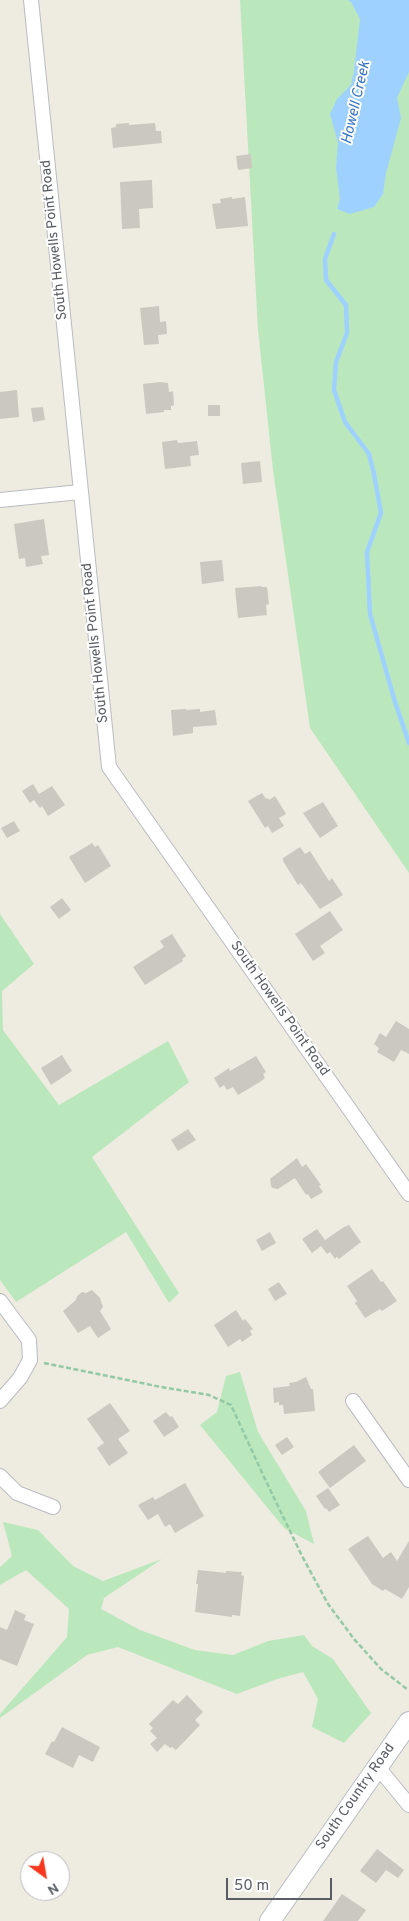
<!DOCTYPE html>
<html>
<head>
<meta charset="utf-8">
<style>
	body { margin:0 }
	#map { position:relative; width:409px; height:1921px; overflow:hidden; background:#eeebe1; font-family:Overpass,sans-serif }
	canvas { display:block }
	.north { position:absolute; left:20px; top:1851px; width:50px; height:50px; box-sizing:border-box; background:#fff; border:1px solid #bdbec1; border-radius:50%; rotate:148deg; font-size:14px; font-weight:700; line-height:20px; text-align:center; color:#595d63 }
	.north::after { content:''; display:block; margin:auto; width:18px; height:22px; background:#f7371d; clip-path:polygon(50% 0,100% 100%,50% 72%,0 100%) }
	.scale { position:absolute; left:226px; top:1878px; width:106px; height:22px; box-sizing:border-box; border:2px solid #595d63; border-top:0; padding-left:6px; font-size:15px; line-height:18px; white-space:nowrap; color:#595d63; -webkit-text-stroke:4px #fff; paint-order:stroke }
</style>
</head>
<body>
<div id="map">
<canvas width="409" height="1921"></canvas>
<div class="north">N</div>
<div class="scale">50 m</div>
</div>
<script>
const ctx = document.querySelector('canvas').getContext('2d');
ctx.lineJoin = 'round';
function fill(path, color) {
  ctx.fillStyle = color;
  ctx.fill(path, 'evenodd');
}
function toPath(rows) {
  const path = new Path2D();
  for (const r of rows) {
    path.moveTo(r[0], r[1]);
    for (let i = 2; i < r.length; i += 2) path.lineTo(r[i], r[i + 1]);
  }
  return path;
}
function trace(path, color, width, dash) {
  ctx.strokeStyle = color;
  ctx.lineWidth = width;
  ctx.lineCap = dash ? 'butt' : 'round';
  ctx.setLineDash(dash || []);
  ctx.stroke(path);
}
function drawText(font, color, halo, rows, align = 'center') {
  ctx.font = font + ' Overpass,sans-serif';
  ctx.lineWidth = 4;
  ctx.setLineDash([]);
  ctx.textBaseline = 'middle';
  ctx.strokeStyle = halo;
  ctx.fillStyle = color;
  for (const [text, x, y, turn = 0] of rows) {
    ctx.save();
    ctx.translate(x, y);
    ctx.rotate((+turn || 0) * Math.PI / 180);
    ctx.textAlign = isNaN(turn) ? turn : align;
    if (halo) ctx.strokeText(text, 0, 0);
    ctx.fillText(text, 0, 0);
    ctx.restore();
  }
}
const green = toPath([
	[240,0,409,0,409,873,310,728,273,470,258,330],
	[0,914,34,964,2,991,3,1030,59,1105,168,1041,189,1082,92,1157,179,1293,169,1303,126,1232,16,1302,0,1280],
	[240,1372,258,1432,306,1511,314,1544,284,1528,200,1425,217,1412,226,1376],
	[3,1522,38,1530,73,1566,103,1581,162,1559,104,1598,101,1609,140,1630,195,1650,233,1655,268,1641,304,1635,312,1646,333,1659,371,1713,344,1743,312,1727,318,1699,303,1672,277,1679,237,1694,118,1647,87,1655,0,1718,0,1714,67,1637,69,1609,26,1570,0,1585,0,1567,12,1556]
]);
const water = toPath([
	[348,0,409,0,409,72,397,98,401,118,386,173,383,194,374,207,350,214,337,209,340,199,336,168,338,143,330,114,337,99,351,85,354,71,360,19,351,2]
]);
const stream = toPath([
	[334,234,325,259,326,280,346,305,347,333,336,362,334,390,345,422,369,454,374,474,381,513,367,552,370,614,395,702,409,743]
]);
const building = toPath([
	[129,123,129,125,155,123,156,131,161,131,162,143,113,148,111,128,116,127,116,124],
	[251,154,252,168,238,170,236,156],
	[152,180,153,208,139,209,140,228,122,229,120,182],
	[232,197,232,199,245,197,248,226,216,229,212,204,221,203,220,199],
	[159,306,160,322,166,321,167,334,158,335,159,344,144,345,140,308],
	[160,382,168,383,169,392,173,391,174,405,171,406,171,410,164,410,164,412,146,414,143,384],
	[17,390,19,417,0,419,0,392],
	[208,405,220,405,220,416,208,416],
	[43,407,45,420,33,422,31,408],
	[177,440,178,443,197,441,199,455,190,456,191,466,165,469,162,442],
	[260,461,262,482,243,484,241,463],
	[44,519,49,555,41,556,43,564,26,567,25,558,19,559,14,524],
	[222,560,224,581,202,584,200,562],
	[261,586,262,587,267,587,269,604,266,605,267,615,238,618,235,588],
	[186,709,186,710,200,709,200,712,215,710,217,725,193,727,193,733,173,736,171,710],
	[33,784,39,794,52,786,65,805,48,816,42,806,40,808,34,800,30,803,22,791],
	[262,793,266,799,268,798,269,800,275,796,286,814,279,818,284,826,272,833,268,826,265,828,248,801],
	[323,802,338,826,320,838,303,813],
	[14,821,20,831,7,838,1,828],
	[92,843,95,847,98,845,111,866,85,883,69,857],
	[300,847,305,854,310,851,329,881,332,878,343,895,320,909,301,883,298,885,283,861,283,858],
	[62,898,71,910,59,919,50,907],
	[330,911,343,930,320,946,325,953,313,961,295,934],
	[172,934,186,956,182,959,183,961,145,985,133,967,164,947,160,941],
	[396,1021,409,1029,409,1054,401,1050,394,1062,377,1052,379,1048,374,1044,380,1033,386,1037],
	[62,1055,72,1071,51,1085,41,1068],
	[256,1056,266,1072,263,1074,265,1078,260,1082,238,1095,233,1087,227,1090,224,1085,220,1088,214,1078,229,1068,230,1071],
	[188,1129,196,1140,178,1151,171,1140],
	[297,1158,302,1167,306,1164,321,1185,319,1186,323,1192,311,1199,308,1194,306,1195,295,1178,278,1189,272,1188,271,1186,270,1179],
	[349,1225,361,1242,339,1259,337,1257,335,1259,330,1252,327,1254,321,1246,312,1253,302,1239,317,1229,325,1240,344,1227],
	[270,1232,276,1243,262,1251,256,1240],
	[372,1269,381,1282,383,1281,397,1301,382,1311,380,1309,365,1318,355,1303,357,1301,347,1286],
	[279,1282,287,1294,275,1301,268,1289],
	[92,1290,100,1298,103,1307,100,1311,111,1329,98,1338,90,1326,78,1333,63,1311,76,1300,77,1296,82,1292,86,1293],
	[236,1310,243,1321,245,1319,253,1329,250,1331,252,1335,242,1342,240,1339,228,1347,214,1325],
	[306,1377,311,1389,313,1389,315,1411,284,1414,283,1405,279,1405,279,1402,274,1403,273,1388,290,1386,289,1383,296,1382],
	[110,1403,130,1431,118,1439,128,1453,109,1466,97,1448,104,1443,87,1419],
	[166,1412,170,1417,172,1416,179,1427,164,1437,153,1421],
	[287,1437,294,1447,282,1455,275,1445],
	[354,1445,366,1461,330,1488,318,1472],
	[185,1483,204,1516,175,1533,170,1524,165,1527,158,1514,148,1520,138,1505,153,1497,155,1500],
	[328,1488,340,1505,329,1512,326,1508,325,1509,316,1496],
	[368,1536,383,1558,391,1552,397,1561,409,1541,409,1587,402,1599,385,1589,383,1591,372,1584,348,1549],
	[198,1570,226,1573,226,1571,242,1572,241,1575,244,1576,240,1616,232,1615,232,1617,195,1612,198,1584,196,1584],
	[15,1610,26,1615,24,1620,34,1624,17,1666,0,1659,0,1627,7,1630],
	[187,1695,203,1712,195,1720,200,1725,176,1750,172,1747,170,1748,165,1744,157,1752,150,1744,157,1738,150,1731,153,1728,149,1724,173,1700,178,1704],
	[62,1727,100,1747,93,1762,79,1755,73,1768,45,1754,52,1741,54,1742],
	[377,1849,404,1870,398,1878,386,1870,376,1883,360,1871],
	[342,1894,366,1910,358,1921,323,1921]
]);
const path = toPath([
	[44,1363,161,1387,209,1395,231,1405,264,1477,302,1556,328,1604,354,1639,381,1669,407,1689]
]);
const minor = toPath([
	[31,0,109,767,409,1194],
	[0,500,80,492],
	[0,1301,29,1340,30,1360,20,1378,0,1401],
	[353,1401,409,1480],
	[0,1476,17,1493,53,1507],
	[377,1766,409,1805]
]);
const secondary = toPath([
	[270,1921,409,1722]
]);
const streetNames = [
	["South Howells Point Road",55,240,-96],
	["South Howells Point Road",96,643,-96],
	["South Howells Point Road",279,1009,55],
	["South Country Road",356,1797,-55]
];
const waterNames = [
	["Howell Creek",357,103,-77]
];
fill(green, '#bae8bc');
fill(water, '#9fd1ff');
trace(stream, '#9fd1ff', 4.5);
fill(building, '#cbc8c0');
trace(minor, '#b9bbc1', 16);
trace(secondary, '#b9bdc4', 22);
trace(path, '#93c9a4', 2.5, [5, 2.5]);
trace(minor, '#fff', 14);
trace(secondary, '#fff', 20);
drawText('14px', '#595d63', '#fff', streetNames);
drawText('italic 15px', '#3675c3', '#fff', waterNames);
</script>
</body>
</html>
